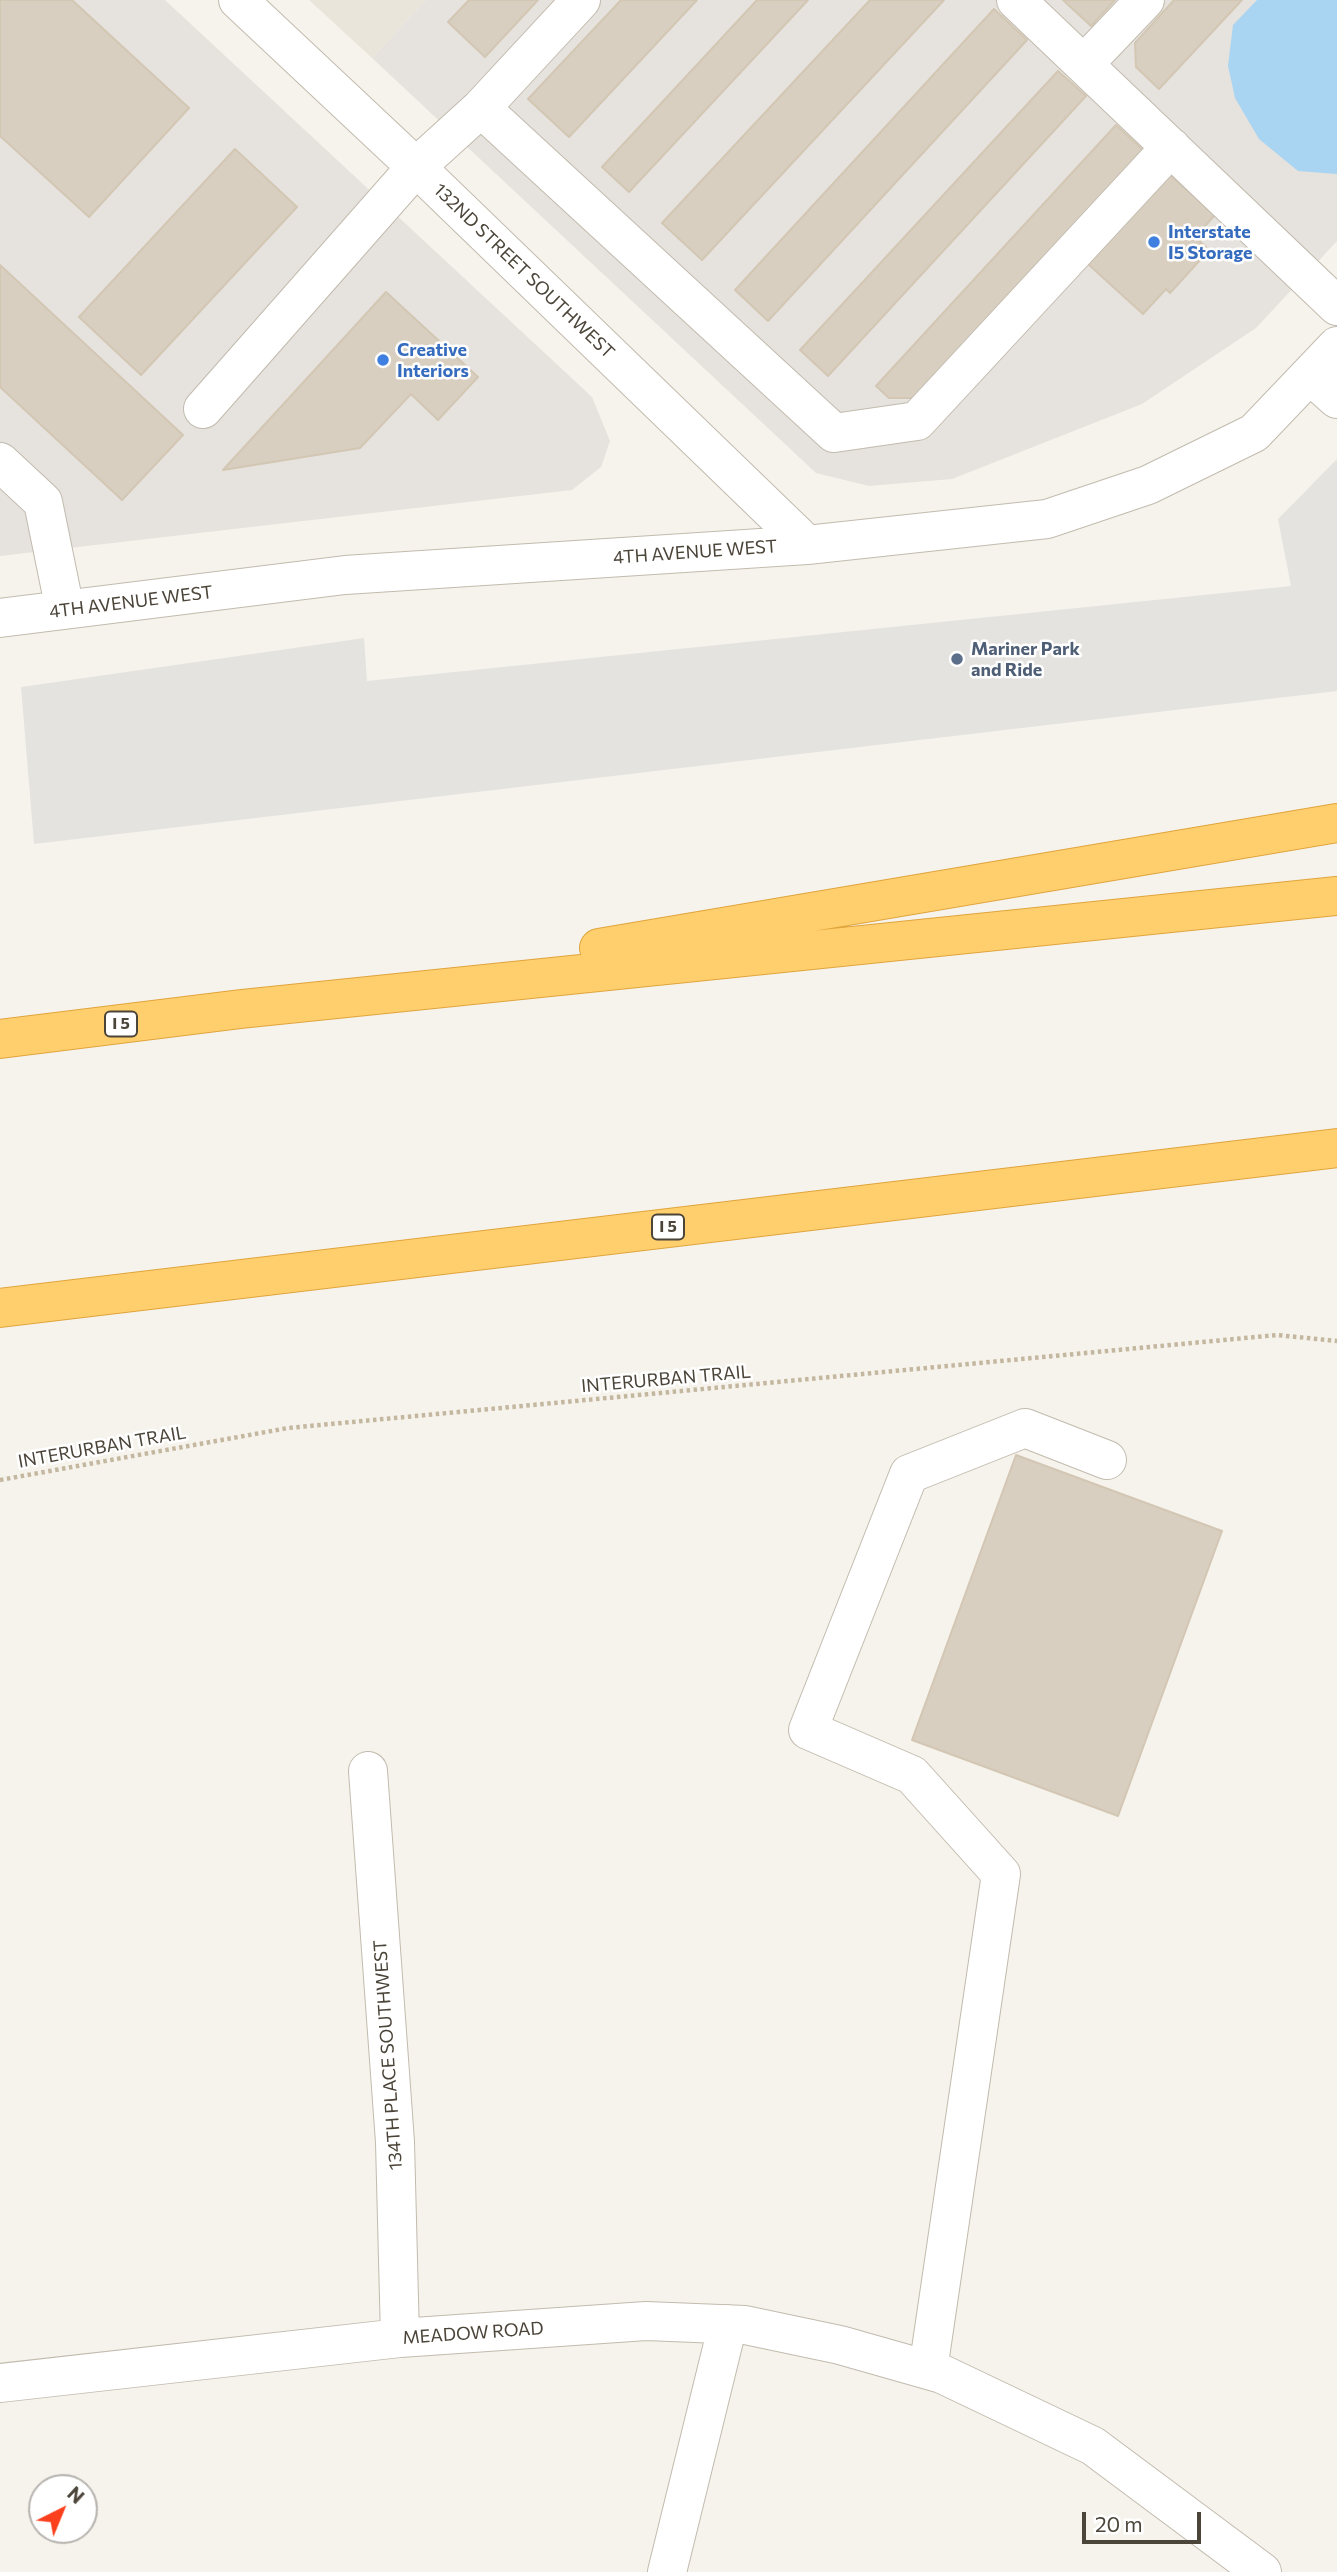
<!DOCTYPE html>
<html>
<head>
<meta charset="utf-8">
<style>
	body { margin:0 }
	#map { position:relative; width:1337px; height:2572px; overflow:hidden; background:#f6f3ec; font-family:Commissioner,sans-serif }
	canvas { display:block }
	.north { position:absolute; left:28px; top:2474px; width:70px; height:70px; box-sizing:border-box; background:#fff; border:2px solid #b7b4b0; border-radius:50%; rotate:43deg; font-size:19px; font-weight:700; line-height:28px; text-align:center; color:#4b4439 }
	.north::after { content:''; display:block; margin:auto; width:24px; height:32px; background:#fc3f1d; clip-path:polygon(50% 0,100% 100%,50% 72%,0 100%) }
	.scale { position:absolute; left:1082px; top:2512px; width:119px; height:32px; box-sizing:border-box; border:4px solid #4b4439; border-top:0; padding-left:9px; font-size:21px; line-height:24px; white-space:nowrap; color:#4b4439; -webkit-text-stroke:5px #fff; paint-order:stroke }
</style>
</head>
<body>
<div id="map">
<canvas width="1337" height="2572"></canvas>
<div class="north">N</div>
<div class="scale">20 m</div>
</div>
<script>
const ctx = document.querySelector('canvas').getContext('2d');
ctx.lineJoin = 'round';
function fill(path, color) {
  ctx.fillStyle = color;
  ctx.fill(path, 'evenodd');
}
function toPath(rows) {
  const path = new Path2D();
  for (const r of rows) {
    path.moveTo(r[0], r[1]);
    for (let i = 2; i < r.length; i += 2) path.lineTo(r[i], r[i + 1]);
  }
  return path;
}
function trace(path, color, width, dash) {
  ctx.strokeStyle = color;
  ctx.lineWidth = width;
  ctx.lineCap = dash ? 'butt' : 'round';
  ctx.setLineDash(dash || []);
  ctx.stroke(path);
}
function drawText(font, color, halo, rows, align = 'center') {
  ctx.font = font + ' Commissioner,sans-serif';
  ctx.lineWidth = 5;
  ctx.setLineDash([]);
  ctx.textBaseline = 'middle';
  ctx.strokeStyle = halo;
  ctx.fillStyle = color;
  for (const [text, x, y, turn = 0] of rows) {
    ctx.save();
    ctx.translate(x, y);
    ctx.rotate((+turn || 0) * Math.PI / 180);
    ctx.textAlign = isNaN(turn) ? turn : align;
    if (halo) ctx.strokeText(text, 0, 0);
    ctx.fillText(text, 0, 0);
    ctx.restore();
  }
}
const residential = toPath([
	[309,0,426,0,372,58]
]);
const industrial = toPath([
	[0,0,165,0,592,397,610,441,601,467,572,490,0,556],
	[426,0,1337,0,1337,241,1256,328,1142,404,952,479,869,486,816,473,372,58]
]);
const parking = toPath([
	[1337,459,1337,691,34,844,21,687,364,638,367,681,1291,586,1278,519]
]);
const water = toPath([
	[1257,0,1337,0,1337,174,1298,171,1259,139,1235,98,1228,66,1233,25]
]);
const building = toPath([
	[0,0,72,0,189,108,89,217,0,136,0,0],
	[469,0,538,0,485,57,448,22,469,0],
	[621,0,697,0,569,137,528,99,621,0],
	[757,0,808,0,629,192,602,167,757,0],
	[870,0,944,0,702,260,662,223,870,0],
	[1063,0,1115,0,1091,26,1063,0],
	[1174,0,1242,0,1159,89,1136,67,1135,43,1174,0],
	[994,9,1027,40,768,321,735,290,994,9],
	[1058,71,1086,96,828,376,800,350,1058,71],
	[1116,125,1144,151,917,398,889,398,876,386,1116,125],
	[235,149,297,207,141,375,79,317,235,149],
	[1170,175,1215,215,1195,237,1206,247,1198,256,1201,259,1170,293,1166,289,1143,314,1088,264,1170,175],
	[0,265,183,435,122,500,0,387,0,265],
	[386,292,478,377,438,420,411,394,360,448,223,470,386,292],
	[1016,1455,1222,1531,1118,1816,912,1740,1016,1455]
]);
const path = toPath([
	[0,1480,288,1428,1277,1335,1337,1341]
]);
const minor = toPath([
	[238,0,416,167,807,545],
	[581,0,481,108,834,433,917,421,1171,147],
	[1016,0,1337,306],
	[1084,64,1145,0],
	[1310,375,1337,399],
	[203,409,416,167,481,108],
	[0,462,43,502,65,610],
	[0,618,345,575,807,545,1047,519,1148,485,1254,433,1337,346],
	[368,1771,395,2142,400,2338],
	[928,2370,1001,1874,912,1775,808,1730,909,1474,1025,1428,1107,1460],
	[0,2383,400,2338,646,2321,745,2325,840,2345,942,2374,1093,2446,1262,2572],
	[667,2572,728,2324]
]);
const highway = toPath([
	[599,948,1337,823],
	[0,1039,241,1009,1337,896],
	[0,1308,1337,1148]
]);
const markers = [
	[1154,242,7,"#3f7fe0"],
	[383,360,7,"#3f7fe0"],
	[957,659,7,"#5c6f8a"]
];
const shields = [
	[121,1024,32],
	[668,1227,32]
];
const shieldNames = [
	["I 5",121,1024],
	["I 5",668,1227]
];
const shopNames = [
	["Interstate",1168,232],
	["I5 Storage",1168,253],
	["Creative",397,350],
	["Interiors",397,371]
];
const streetNames = [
	["132ND STREET SOUTHWEST",524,271,44],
	["4TH AVENUE WEST",695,552,-4],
	["4TH AVENUE WEST",131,602,-7],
	["INTERURBAN TRAIL",666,1379,-5],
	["INTERURBAN TRAIL",102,1447,-10],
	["134TH PLACE SOUTHWEST",388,2055,-94],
	["MEADOW ROAD",473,2333,-4]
];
const serviceNames = [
	["Mariner Park",971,649],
	["and Ride",971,670]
];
fill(residential, '#eae5da');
fill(industrial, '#e6e2dd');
fill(parking, '#e5e3e0');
fill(water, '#a9d4f2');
fill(building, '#d8cfc1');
trace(building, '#d3c7b4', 2);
trace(minor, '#c2bbae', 40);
trace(highway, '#e0a43c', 40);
trace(path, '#c4b79f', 4.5, [3.5, 3.5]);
trace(minor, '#fff', 38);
trace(highway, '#ffcf6e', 38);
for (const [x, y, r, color] of markers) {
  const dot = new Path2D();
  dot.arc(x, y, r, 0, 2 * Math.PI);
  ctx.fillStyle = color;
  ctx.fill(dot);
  trace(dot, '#fff', 2.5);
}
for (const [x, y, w] of shields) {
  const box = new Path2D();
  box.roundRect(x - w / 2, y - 12.5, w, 25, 5);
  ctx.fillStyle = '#fff';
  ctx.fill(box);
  trace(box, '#4b4439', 2);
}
drawText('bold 16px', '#4b4439', null, shieldNames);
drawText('bold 18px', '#366cbe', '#fff', shopNames, 'left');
drawText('18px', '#4b4439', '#fff', streetNames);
drawText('bold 18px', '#4e5e75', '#fff', serviceNames, 'left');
</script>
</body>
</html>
